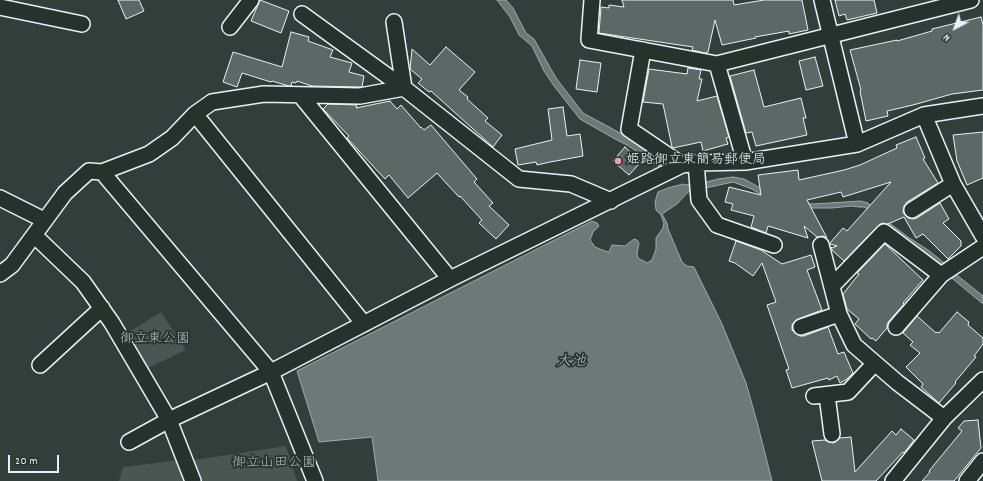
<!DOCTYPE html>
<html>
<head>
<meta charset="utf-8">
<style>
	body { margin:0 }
	#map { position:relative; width:983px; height:481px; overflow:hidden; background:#323e39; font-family:Dekko,sans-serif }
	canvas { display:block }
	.north { position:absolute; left:935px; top:8px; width:40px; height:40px; -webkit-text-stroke:3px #26332d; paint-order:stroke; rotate:221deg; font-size:11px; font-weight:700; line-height:16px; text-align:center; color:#e8f1f8 }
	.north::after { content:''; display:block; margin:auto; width:14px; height:18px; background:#e8f1f8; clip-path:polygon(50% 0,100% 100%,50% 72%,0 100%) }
	.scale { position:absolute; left:8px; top:455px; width:51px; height:18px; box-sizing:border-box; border:2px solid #e8f1f8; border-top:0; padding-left:5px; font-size:12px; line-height:14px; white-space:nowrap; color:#e8f1f8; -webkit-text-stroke:3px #26332d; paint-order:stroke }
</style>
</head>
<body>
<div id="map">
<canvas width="983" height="481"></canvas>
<div class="north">N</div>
<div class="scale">20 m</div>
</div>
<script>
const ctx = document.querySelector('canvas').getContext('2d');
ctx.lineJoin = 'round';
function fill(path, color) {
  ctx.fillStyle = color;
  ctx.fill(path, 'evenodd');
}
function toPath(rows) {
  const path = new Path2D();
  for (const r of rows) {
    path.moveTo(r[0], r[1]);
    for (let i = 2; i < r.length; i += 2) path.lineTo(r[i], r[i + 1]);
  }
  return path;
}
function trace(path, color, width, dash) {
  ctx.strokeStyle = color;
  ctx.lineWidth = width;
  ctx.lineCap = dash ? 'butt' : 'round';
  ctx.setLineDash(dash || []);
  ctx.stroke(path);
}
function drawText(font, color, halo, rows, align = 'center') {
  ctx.font = font + ' Dekko,"Klee One",sans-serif';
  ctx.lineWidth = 3.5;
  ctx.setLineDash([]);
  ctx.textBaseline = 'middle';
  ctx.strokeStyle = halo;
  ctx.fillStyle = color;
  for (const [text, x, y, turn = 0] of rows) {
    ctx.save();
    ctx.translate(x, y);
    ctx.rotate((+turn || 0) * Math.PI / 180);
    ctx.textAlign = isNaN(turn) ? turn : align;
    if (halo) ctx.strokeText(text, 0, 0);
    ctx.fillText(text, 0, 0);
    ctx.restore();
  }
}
const green = toPath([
	[161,312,186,350,146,369,129,332],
	[286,446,297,481,202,481,194,460],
	[180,460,187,481,119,481,123,467]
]);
const water = toPath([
	[497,0,506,0,513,8,526,33,534,39,556,78,583,113,635,141,664,164,658,166,627,145,615,139,580,119,554,86,544,71,532,46,519,35,510,17,497,0],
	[733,177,744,179,764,190,797,203,813,204,861,201,868,203,888,222,908,237,928,250,943,262,958,276,983,296,983,304,953,279,926,254,905,242,883,226,882,222,872,211,864,207,859,207,852,206,832,208,805,208,765,197,752,189,733,182,710,187,688,192,677,204,662,214,667,223,668,229,682,262,687,266,694,267,722,324,746,383,757,422,772,481,378,481,372,437,319,442,297,371,592,221,597,223,599,226,593,232,590,240,595,247,605,251,609,252,612,245,625,246,634,239,637,240,639,243,637,254,638,258,647,263,652,260,656,249,656,238,663,228,664,223,661,215,656,210,655,202,658,192,668,188,683,184,685,185,707,182,718,179,733,177]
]);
const building = toPath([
	[118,0,139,0,144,11,126,19,118,0],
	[260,0,289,11,281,33,251,21,260,0],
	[622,0,733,0,734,5,764,0,802,0,808,30,789,34,789,31,755,37,756,38,722,45,715,20,708,52,705,53,692,50,693,47,599,33,601,7,609,8,609,5,624,7,622,0],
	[835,0,874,0,877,13,847,20,845,14,839,16,835,0],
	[981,17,983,25,983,90,952,94,913,105,887,111,888,116,866,121,860,91,861,90,850,50,897,40,897,41,932,31,932,29,981,17],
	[291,32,309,37,308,41,333,50,330,57,352,63,349,72,364,76,362,87,312,86,297,81,296,83,292,82,291,86,289,86,272,81,271,82,242,73,237,87,223,82,233,52,282,67,291,32],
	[446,47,475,72,459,90,468,97,467,99,488,118,485,121,502,135,493,147,431,91,429,92,418,83,422,79,410,69,412,49,430,65,446,47],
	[815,57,823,86,806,90,799,61,815,57],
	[580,60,601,63,597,92,576,89,580,60],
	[688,68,701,70,699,79,702,79,697,101,717,96,729,137,726,138,728,144,703,151,701,142,673,148,672,147,663,104,643,102,649,69,687,74,688,68],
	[754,70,764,107,801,98,806,118,803,118,807,135,756,146,752,132,746,133,730,76,754,70],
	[390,101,397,109,401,105,421,128,421,127,424,130,431,125,477,179,474,182,493,203,489,206,509,225,496,239,479,223,482,220,460,196,459,197,437,173,408,198,389,175,385,179,347,138,349,136,323,109,328,104,357,105,356,108,390,101],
	[563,107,567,136,580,134,583,156,550,162,537,165,536,162,518,165,515,149,552,140,548,109,563,107],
	[983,132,983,178,967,185,957,161,953,135,983,132],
	[916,137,925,158,923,159,938,183,907,202,904,206,903,211,904,214,908,218,913,219,917,218,940,203,949,219,943,223,961,241,961,246,948,259,923,234,916,238,904,217,888,224,882,223,878,226,844,261,832,250,830,246,832,248,837,246,830,244,830,243,843,228,847,231,891,182,843,197,841,192,807,200,827,238,823,236,817,237,804,226,808,238,768,226,766,233,751,227,754,216,731,210,733,204,725,202,729,187,761,195,758,175,798,170,799,180,844,170,860,165,897,148,896,145,916,137],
	[625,147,641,162,629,175,613,161,625,147],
	[736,241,761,250,782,264,811,255,815,267,807,270,822,310,798,319,795,321,792,325,792,330,795,333,800,336,804,336,828,327,838,354,844,352,853,373,847,379,840,383,837,376,829,380,828,378,792,388,786,370,789,369,767,305,776,302,762,263,753,276,735,263,729,261,736,241],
	[885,244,923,280,903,303,904,304,889,321,887,325,887,328,876,341,872,338,871,339,855,324,859,319,847,309,843,294,859,274,857,273,885,244],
	[957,312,969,322,968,325,983,338,983,344,974,356,976,357,955,382,956,383,939,403,921,387,923,384,906,367,920,353,910,345,913,342,903,333,917,316,936,333,937,332,939,333,957,312],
	[978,420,981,448,954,481,922,481,930,472,929,471,962,431,958,428,964,421,978,420],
	[901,429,914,440,904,453,903,452,876,481,822,481,812,441,825,440,828,442,833,443,837,441,840,438,851,437,855,472,892,431,896,435,901,429]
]);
const street = toPath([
	[592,0,589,40,717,64,971,0],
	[822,0,857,144],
	[0,7,82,24],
	[302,14,404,88,394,22],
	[230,27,251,0],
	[643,50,629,129,682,165],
	[717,64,745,162],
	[301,96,450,279],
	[195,114,364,324],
	[924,115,953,184,983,236],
	[696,163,699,200,717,225,774,245],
	[102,172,271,372,315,481],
	[0,198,44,220],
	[912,210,953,184],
	[34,235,83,282,112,323,169,420,193,481],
	[821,245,839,314,854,345,898,383,944,418],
	[0,274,12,265,65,193,89,171,102,172,149,154,172,138,195,114,212,102,264,94,360,96,404,88,519,179,571,184,611,201],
	[832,286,884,232,941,275],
	[801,327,839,314],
	[896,327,941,275,983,247],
	[40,365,102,308],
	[827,395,832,434],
	[814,396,848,392,875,363],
	[129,442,169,420,271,372,450,279,682,165,696,163,745,162,857,144,924,115,983,106],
	[893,481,944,418,983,380],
	[967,481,983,461]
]);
const markers = [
	[618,161,4,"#ff9aa2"]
];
const poiNames = [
	["姫路御立東簡易郵便局",626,161]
];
const parkNames = [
	["御立東公園",155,340],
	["御立山田公園",274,464]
];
const waterNames = [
	["大池",571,363]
];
fill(green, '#495651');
fill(water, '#6d7978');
trace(water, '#9ea9ab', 1);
fill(building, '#5c6865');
trace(building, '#e8f1f8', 1);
trace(street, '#e8f1f8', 18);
trace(street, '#26332d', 15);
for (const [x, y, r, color] of markers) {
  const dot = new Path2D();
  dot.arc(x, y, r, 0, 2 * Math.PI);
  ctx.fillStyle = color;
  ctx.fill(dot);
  trace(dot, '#26332d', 1.5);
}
drawText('14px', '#e8f1f8', '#26332d', poiNames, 'left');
drawText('14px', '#b0bbbe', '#26332d', parkNames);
drawText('italic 15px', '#b1bbbe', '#26332d', waterNames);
</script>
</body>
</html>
